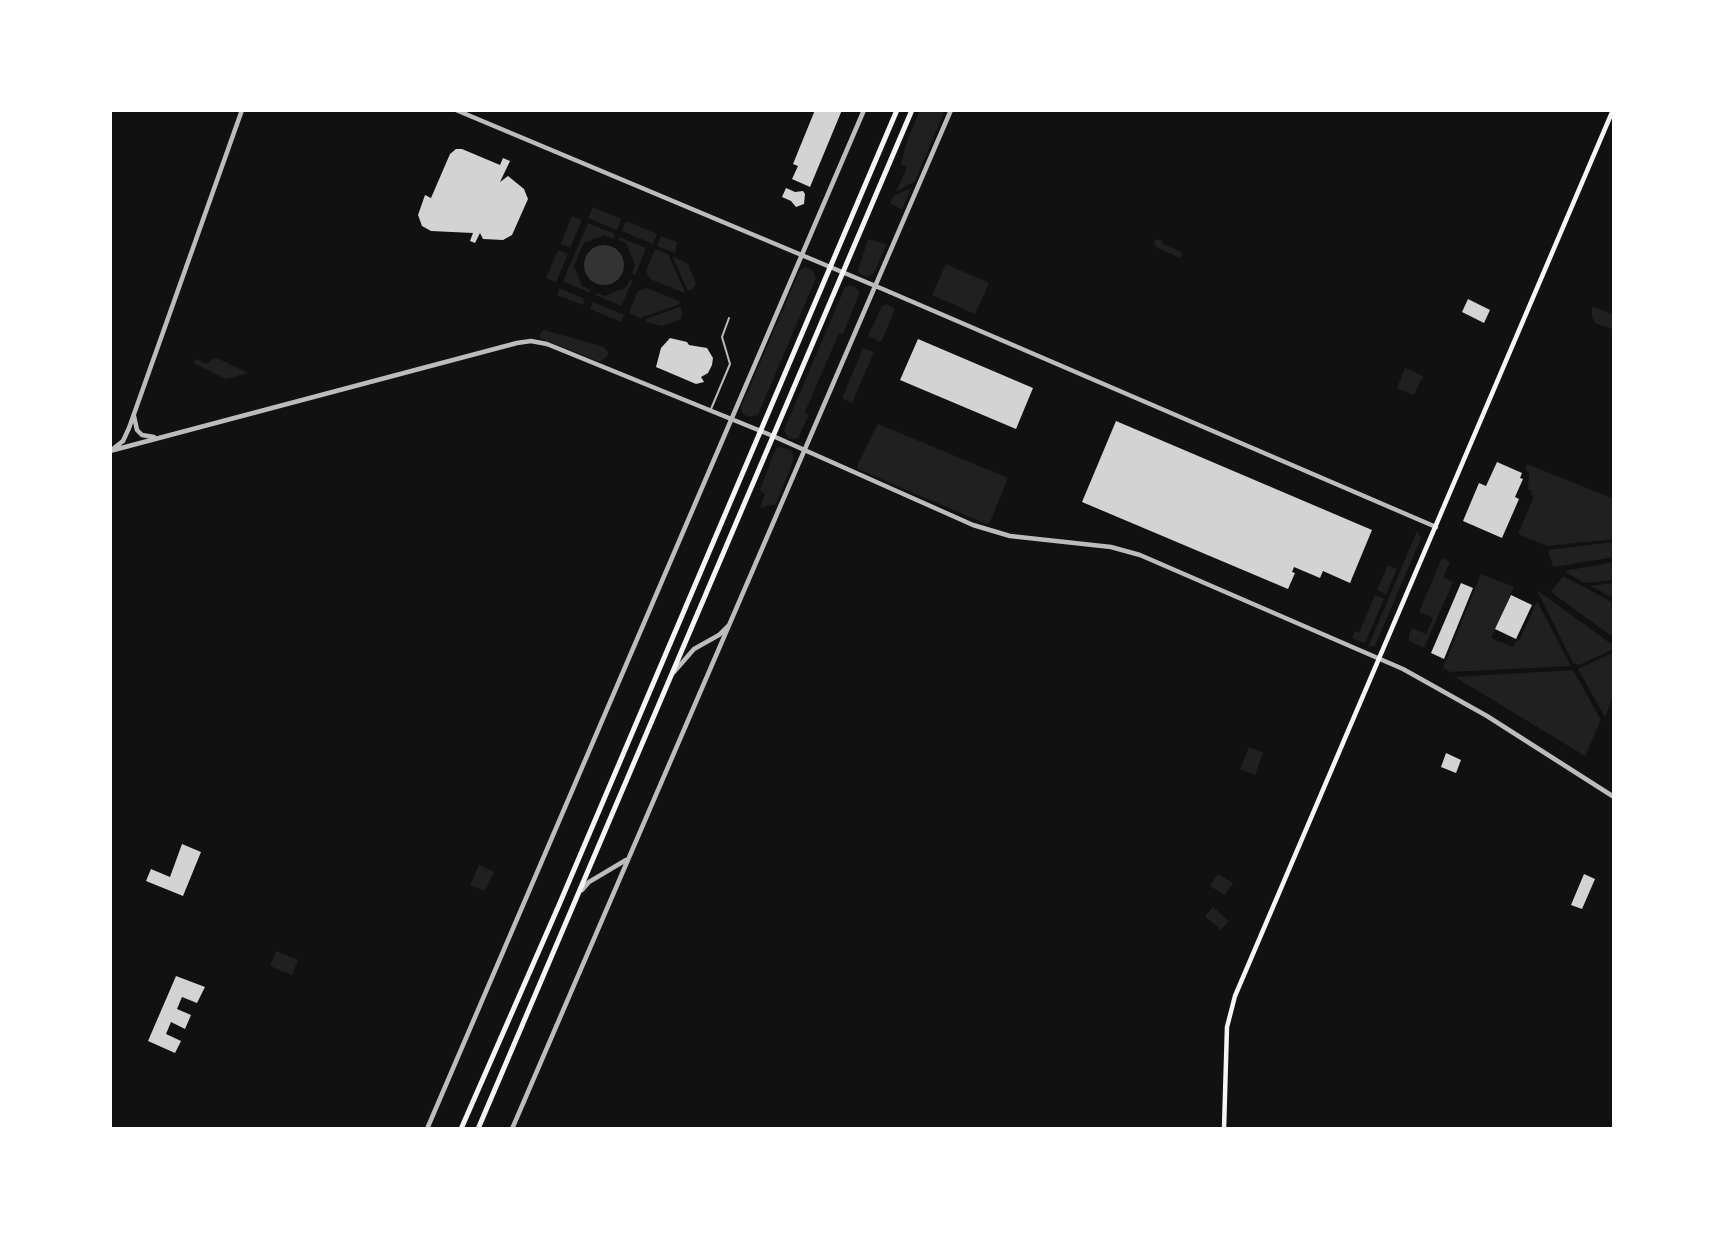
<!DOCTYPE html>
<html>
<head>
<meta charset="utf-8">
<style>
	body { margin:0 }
	#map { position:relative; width:1724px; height:1239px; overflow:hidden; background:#111; font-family:Rubik,sans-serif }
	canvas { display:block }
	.frame { position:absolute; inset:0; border:112px solid #fff; pointer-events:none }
</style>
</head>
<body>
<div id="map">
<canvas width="1724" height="1239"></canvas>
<div class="frame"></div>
</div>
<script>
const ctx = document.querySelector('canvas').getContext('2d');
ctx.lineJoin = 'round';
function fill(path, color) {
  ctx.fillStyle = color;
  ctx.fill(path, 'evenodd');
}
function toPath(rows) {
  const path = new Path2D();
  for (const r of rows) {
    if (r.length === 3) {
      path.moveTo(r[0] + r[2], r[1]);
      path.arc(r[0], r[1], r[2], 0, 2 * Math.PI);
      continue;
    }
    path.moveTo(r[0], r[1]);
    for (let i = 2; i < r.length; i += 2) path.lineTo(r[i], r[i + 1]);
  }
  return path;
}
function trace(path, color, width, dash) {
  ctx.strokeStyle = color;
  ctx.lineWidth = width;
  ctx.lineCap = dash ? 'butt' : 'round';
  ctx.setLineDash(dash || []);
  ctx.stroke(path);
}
const green = toPath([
	[920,110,945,110,915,181,896,192,907,167,901,164,907,141],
	[911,188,902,210,890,203,893,196],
	[593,207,621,219,617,230,588,218],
	[572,216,582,220,570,248,561,244],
	[626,221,657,234,653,244,622,231],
	[588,223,615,234,613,239,604,235,583,244,574,266,582,286,591,290,590,293,563,281],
	[661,236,677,242,675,253,657,246],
	[619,237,646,248,635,275,632,274,635,265,626,243,618,240],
	[868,239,887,244,874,273,868,277,860,274,858,270],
	[1156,239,1163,241,1162,244,1182,252,1180,258,1156,247,1154,242],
	[655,249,668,254,685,292,682,292,650,279,646,271],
	[558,250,568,254,556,282,546,278],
	[672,256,688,264,696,283,694,288,688,291],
	[946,264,989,283,975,314,932,295],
	[805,267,813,270,816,278,758,415,748,417,742,413,741,407,800,270],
	[630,279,633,280,621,306,596,295,597,293,605,296,626,287],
	[850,285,856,287,860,292,843,334,839,333,805,412,809,415,798,438,789,439,784,430,845,287],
	[559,288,585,299,583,305,557,295],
	[647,288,679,301,680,304,640,318,629,313,638,291],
	[593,302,624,315,621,322,590,309],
	[887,304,894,308,894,312,881,342,868,336,882,306],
	[1592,306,1614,315,1614,330,1595,323,1592,317],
	[680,307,683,313,681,319,662,326,647,322,646,319],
	[544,330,604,347,608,352,607,357,600,362,540,338,540,333],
	[863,348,874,352,852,403,843,399,843,396],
	[214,358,219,359,248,373,226,379,194,363,196,359,206,364],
	[1405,368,1423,376,1414,395,1397,388],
	[878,424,1008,478,990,522,986,524,858,469,857,466],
	[779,447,791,450,794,459,776,504,760,508,765,494,760,490,775,450],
	[1527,464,1614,499,1614,539,1547,546,1518,534,1534,496,1531,495,1532,491,1528,489,1529,473,1525,469],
	[1417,531,1421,538,1375,646,1368,647],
	[1614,542,1614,557,1553,567,1548,550],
	[1442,558,1450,562,1443,577,1453,582,1424,648,1409,641,1409,635,1412,628,1426,634,1433,618,1419,612],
	[1614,562,1614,580,1584,583,1564,571],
	[1388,565,1397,569,1386,594,1377,590],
	[1481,574,1514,587,1491,638,1513,647,1516,641,1519,641,1537,601,1571,666,1450,672,1443,668],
	[1563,576,1614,603,1614,638,1551,592],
	[1614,583,1614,598,1590,586],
	[1537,590,1614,646,1614,649,1579,665,1573,663],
	[1375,595,1384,599,1366,641,1363,643,1352,638,1355,631,1359,633],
	[1614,652,1614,694,1605,717,1578,669],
	[1573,670,1601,720,1585,756,1455,677],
	[1249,747,1263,753,1255,775,1240,769],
	[479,865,494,872,485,891,470,885],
	[1218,874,1233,883,1225,895,1210,886],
	[1213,907,1229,921,1221,930,1205,916],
	[276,951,298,960,292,975,270,966]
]);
const water = toPath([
	[604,265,20]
]);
const building = toPath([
	[815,110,821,112,822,110,842,110,810,187,792,179,798,166,793,164],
	[456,149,462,149,500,165,503,158,510,161,500,182,508,176,524,189,528,199,512,235,503,240,483,239,480,233,475,243,470,241,473,233,431,231,422,226,418,215,425,195,431,198,450,154],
	[786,188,795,192,803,191,805,194,804,204,796,207,791,201,782,197],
	[1468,299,1490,310,1484,323,1462,312],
	[670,338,687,342,689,345,707,348,713,358,712,365,708,373,701,377,704,382,696,384,656,367,661,348],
	[918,339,1033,388,1016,429,900,380],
	[1116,421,1372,530,1350,583,1323,571,1320,578,1294,567,1292,572,1295,573,1288,589,1082,502],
	[1497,462,1522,473,1520,478,1523,479,1515,497,1519,499,1502,538,1463,521,1479,483,1486,486],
	[1461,583,1473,588,1444,659,1431,653],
	[1511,595,1532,605,1516,639,1495,629],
	[1446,753,1461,760,1456,773,1441,767],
	[182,844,201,852,183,896,146,881,151,869,170,877],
	[1584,874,1595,879,1582,909,1571,905],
	[176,976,205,987,197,1003,182,997,177,1009,191,1015,185,1029,171,1022,166,1034,181,1041,175,1053,148,1041]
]);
const service = toPath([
	[711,409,730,364,722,337,729,318]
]);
const tertiary = toPath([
	[456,110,885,290,1436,527],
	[134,416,137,430,142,435,154,437],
	[114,448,123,441,129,428,242,110],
	[110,451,517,343,531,341,547,344,773,436,973,525,1010,536,1111,547,1140,555,1403,669,1487,716,1614,797],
	[674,672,694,649,719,635,728,626],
	[582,890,589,882,626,860],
	[427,1129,864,110],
	[512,1129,951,110]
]);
const secondary = toPath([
	[1224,1129,1227,1027,1235,996,1613,110]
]);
const primary = toPath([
	[461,1129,559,905,897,110],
	[478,1129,912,110]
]);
fill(green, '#202020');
fill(water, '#333');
fill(building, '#d3d3d3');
trace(service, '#bcbcbc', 2);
trace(tertiary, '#bcbcbc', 4.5);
trace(secondary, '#f5f5f5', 4.5);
trace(primary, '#f5f5f5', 5);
</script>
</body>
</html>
